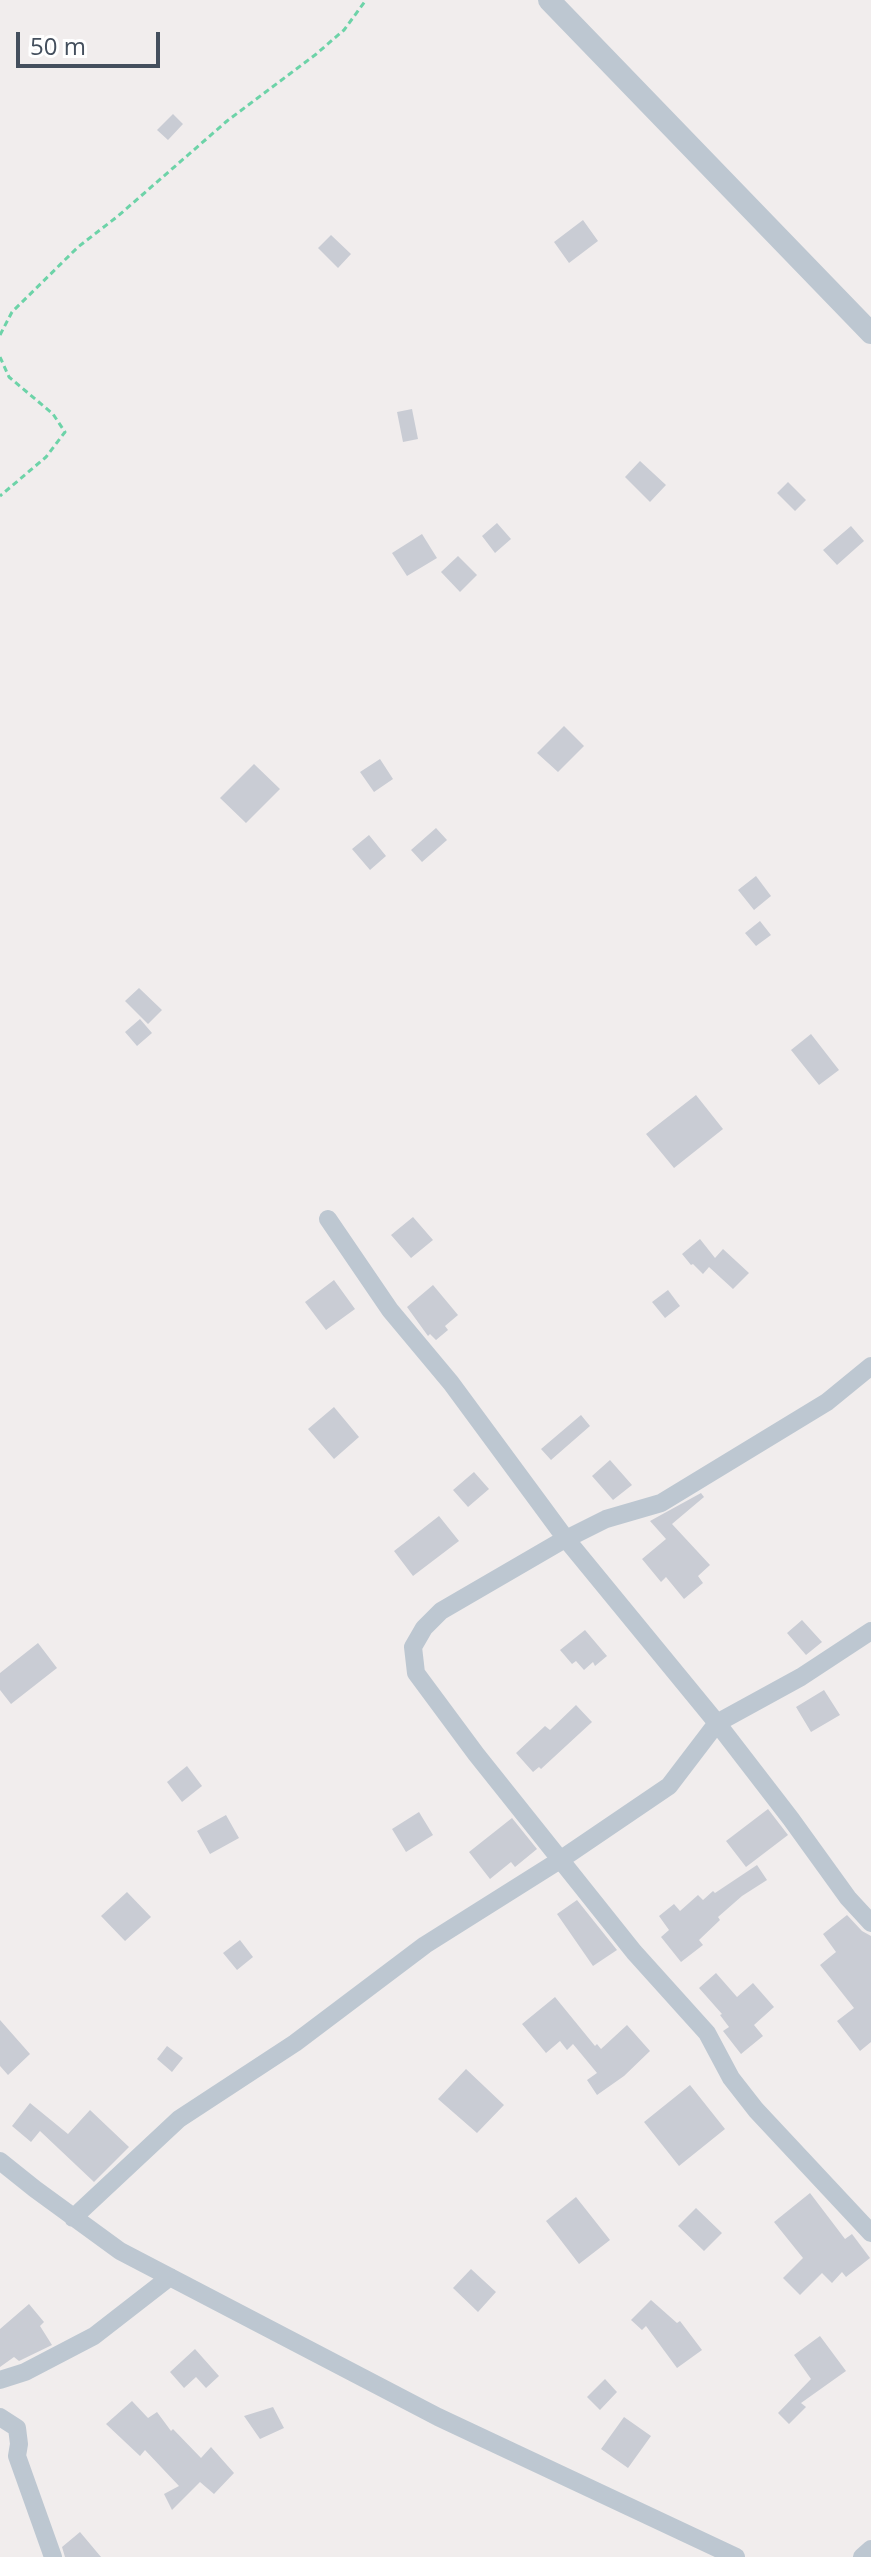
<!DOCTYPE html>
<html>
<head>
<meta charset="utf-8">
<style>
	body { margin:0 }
	#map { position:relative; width:871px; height:2557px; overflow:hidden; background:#f1eded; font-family:"Open Sans",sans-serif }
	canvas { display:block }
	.scale { position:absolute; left:16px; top:32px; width:144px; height:36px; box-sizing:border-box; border:4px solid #444f5d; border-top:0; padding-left:10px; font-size:24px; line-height:28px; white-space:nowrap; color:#444f5d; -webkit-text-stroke:6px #fff; paint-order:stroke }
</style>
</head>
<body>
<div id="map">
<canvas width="871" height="2557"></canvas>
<div class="scale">50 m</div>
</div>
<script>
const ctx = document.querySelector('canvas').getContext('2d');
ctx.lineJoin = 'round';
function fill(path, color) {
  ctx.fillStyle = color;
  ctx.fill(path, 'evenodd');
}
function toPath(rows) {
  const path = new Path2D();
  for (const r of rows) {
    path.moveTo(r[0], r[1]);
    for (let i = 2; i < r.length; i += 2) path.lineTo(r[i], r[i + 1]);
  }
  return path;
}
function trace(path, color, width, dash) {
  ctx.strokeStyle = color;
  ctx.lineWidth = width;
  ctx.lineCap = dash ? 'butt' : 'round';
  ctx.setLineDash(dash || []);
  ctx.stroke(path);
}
const building = toPath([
	[173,114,183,124,168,140,157,130],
	[583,220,598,241,569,263,554,242],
	[331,235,351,254,338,268,318,248],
	[412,409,418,439,403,442,397,412],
	[640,461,666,485,650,502,625,477],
	[788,482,806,500,795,511,777,493],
	[497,523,511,539,495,553,482,536],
	[851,526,864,541,837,565,823,550],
	[422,534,437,558,407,576,392,553],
	[458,556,477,575,460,592,441,572],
	[564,726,584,746,558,772,537,753],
	[380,759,393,779,374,792,360,772],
	[254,764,280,789,246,823,220,798],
	[436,828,447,840,422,862,411,850],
	[369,835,386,856,370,870,352,849],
	[756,876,771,896,754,910,738,890],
	[760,921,771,935,756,946,745,933],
	[139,988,162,1010,148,1024,125,1001],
	[140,1019,152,1033,137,1046,125,1032],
	[811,1034,839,1070,819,1085,791,1050],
	[696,1095,723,1129,674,1168,646,1134],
	[413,1217,433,1240,411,1258,391,1235],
	[700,1239,715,1258,723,1249,749,1273,733,1289,709,1267,703,1274,693,1264,691,1265,682,1254],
	[334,1280,355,1309,326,1330,305,1302],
	[433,1285,458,1315,445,1326,448,1330,436,1340,430,1334,428,1336,407,1307],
	[668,1290,680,1306,665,1318,652,1302],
	[334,1407,359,1437,334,1459,308,1429],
	[581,1415,590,1426,551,1460,541,1449],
	[610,1460,632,1485,613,1500,592,1476],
	[474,1472,489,1489,468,1507,453,1490],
	[701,1493,704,1497,672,1524,710,1565,698,1576,703,1583,684,1599,666,1577,661,1582,642,1559,666,1539,650,1521],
	[439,1516,459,1541,413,1576,394,1551],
	[802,1620,822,1642,806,1655,787,1633],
	[585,1630,607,1656,595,1666,593,1662,584,1670,576,1661,572,1664,560,1650],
	[38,1643,57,1668,11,1704,0,1690,0,1673],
	[824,1690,840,1715,811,1732,796,1707],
	[576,1705,592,1722,541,1769,539,1767,533,1772,516,1753,545,1726,550,1730],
	[187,1766,202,1786,182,1802,167,1782],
	[768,1809,788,1835,746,1867,726,1841],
	[419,1812,433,1835,406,1852,392,1829],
	[226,1815,239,1838,210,1854,197,1831],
	[512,1818,537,1849,515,1867,511,1862,490,1879,469,1852],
	[757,1865,767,1880,742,1896,718,1917,720,1920,699,1940,703,1945,681,1962,661,1937,669,1930,659,1916,674,1904,680,1911,698,1895,703,1900,713,1891,715,1893],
	[127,1892,151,1917,125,1941,101,1916],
	[577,1900,617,1950,593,1966,557,1914],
	[847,1915,862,1931,871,1936,871,2042,860,2051,837,2021,854,2008,820,1965,836,1952,823,1934],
	[240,1940,253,1957,237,1970,223,1953],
	[716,1973,737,1997,753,1983,774,2007,754,2025,763,2036,741,2054,723,2031,729,2027,720,2015,722,2014,699,1988],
	[555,1997,595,2046,597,2044,601,2049,627,2025,650,2051,624,2076,597,2095,587,2080,597,2073,573,2044,567,2050,560,2041,546,2053,522,2024],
	[0,2020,30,2054,8,2075,0,2066],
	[167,2046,183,2058,172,2072,157,2059],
	[466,2069,504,2105,477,2133,438,2099],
	[690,2085,725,2129,679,2166,644,2122],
	[30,2103,68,2134,90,2110,129,2147,94,2182,40,2131,31,2142,12,2126],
	[810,2193,845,2239,852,2234,870,2258,846,2277,842,2272,832,2283,822,2273,800,2295,783,2278,803,2258,774,2222],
	[576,2197,610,2240,579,2264,546,2221],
	[696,2208,722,2233,704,2251,678,2226],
	[471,2269,496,2292,478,2312,453,2288],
	[651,2300,677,2323,680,2321,702,2350,677,2368,646,2326,642,2330,631,2320],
	[29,2304,44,2322,40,2326,52,2345,19,2361,14,2357,0,2367,0,2329],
	[820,2336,846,2371,801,2403,806,2407,789,2424,778,2413,811,2379,794,2355],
	[195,2349,219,2376,206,2388,196,2377,184,2388,170,2372],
	[605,2379,617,2392,600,2410,587,2397],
	[132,2401,148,2418,157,2412,171,2431,173,2429,201,2458,211,2447,234,2473,214,2494,200,2482,172,2510,164,2494,179,2486,145,2450,140,2456,106,2424],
	[273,2407,284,2428,260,2439,244,2416],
	[624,2417,651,2436,628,2468,601,2449],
	[80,2532,101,2557,65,2557,62,2547]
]);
const path = toPath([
	[0,335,12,312,78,247,118,216,227,121,315,55,344,30,366,0],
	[0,357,9,377,53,414,65,432,46,457,0,496]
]);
const minor = toPath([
	[328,1219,390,1310,451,1383,566,1539,717,1723,791,1819,848,1898,871,1923],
	[871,1366,827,1402,661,1503,606,1519,558,1543,441,1611,424,1628,413,1647,416,1673,476,1754,634,1952,707,2033,731,2078,756,2110,871,2233],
	[0,2161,35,2189,120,2251,438,2417,736,2557],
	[73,2218,179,2119,295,2043,425,1945,560,1860,669,1786,717,1723,801,1677,871,1631],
	[0,2380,25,2372,94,2336,170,2277],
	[0,2417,17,2428,19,2444,17,2456,53,2557],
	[862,2557,871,2549]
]);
const tertiary = toPath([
	[549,0,871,333]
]);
fill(building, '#c9ccd4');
trace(path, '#6dd3a8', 3, [6, 4]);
trace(minor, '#bdc7d1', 18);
trace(tertiary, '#bdc7d1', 22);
</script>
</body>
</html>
